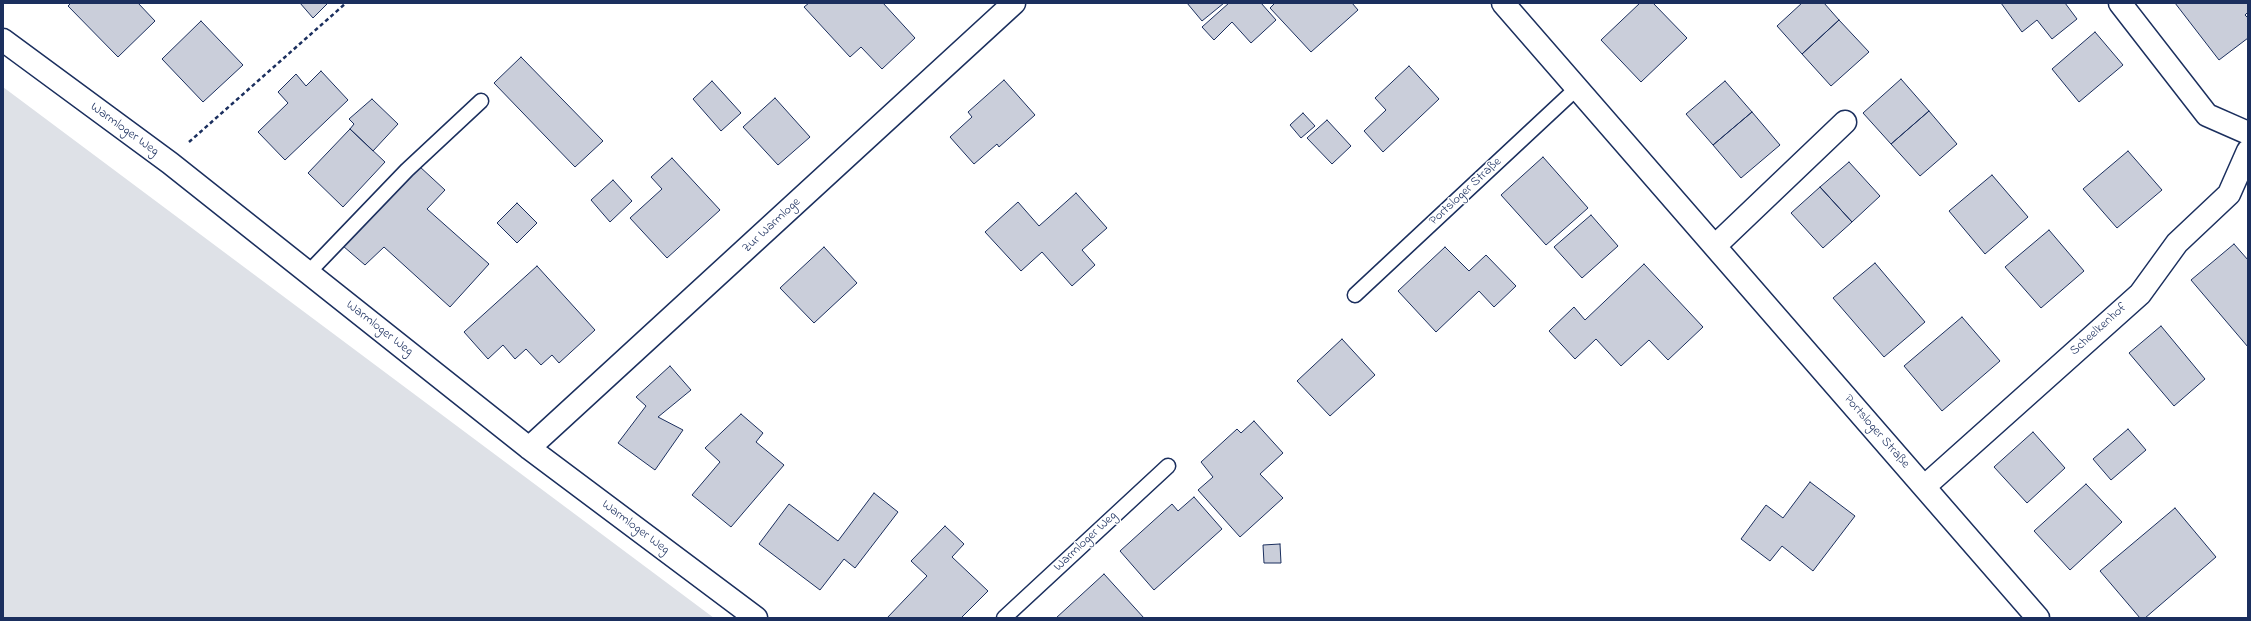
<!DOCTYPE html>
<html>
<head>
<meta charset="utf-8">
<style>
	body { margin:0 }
	#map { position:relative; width:2251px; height:621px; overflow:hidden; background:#fff; font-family:"Indie Flower",sans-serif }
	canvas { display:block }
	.frame { position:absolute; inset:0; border:4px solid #1b2f5e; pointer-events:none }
</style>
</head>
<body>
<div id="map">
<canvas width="2251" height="621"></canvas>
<div class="frame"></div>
</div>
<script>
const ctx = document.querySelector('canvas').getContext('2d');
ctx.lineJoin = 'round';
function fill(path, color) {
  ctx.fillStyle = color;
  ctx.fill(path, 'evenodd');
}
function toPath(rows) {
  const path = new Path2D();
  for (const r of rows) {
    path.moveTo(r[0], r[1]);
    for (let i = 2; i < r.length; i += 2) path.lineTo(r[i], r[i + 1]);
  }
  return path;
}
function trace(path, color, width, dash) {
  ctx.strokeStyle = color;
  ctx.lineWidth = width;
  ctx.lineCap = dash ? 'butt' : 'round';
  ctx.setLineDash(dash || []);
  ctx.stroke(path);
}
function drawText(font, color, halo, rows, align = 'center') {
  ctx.font = font + ' "Indie Flower",sans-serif';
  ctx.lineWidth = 3;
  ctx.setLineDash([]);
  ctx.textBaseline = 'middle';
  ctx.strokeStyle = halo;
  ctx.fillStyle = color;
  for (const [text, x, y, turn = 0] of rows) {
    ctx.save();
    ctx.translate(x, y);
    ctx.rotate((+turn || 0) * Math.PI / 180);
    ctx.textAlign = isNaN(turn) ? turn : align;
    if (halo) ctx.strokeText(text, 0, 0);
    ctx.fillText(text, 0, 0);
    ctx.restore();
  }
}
const green = toPath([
	[3,87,714,618,3,618]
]);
const building = toPath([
	[71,3,138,3,155,21,118,57,68,6,71,3],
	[300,3,328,3,313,18,300,3],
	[809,3,883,3,915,38,882,69,861,47,850,57,804,7,809,3],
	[1187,3,1224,3,1202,21,1187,3],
	[1229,3,1261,3,1276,20,1251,43,1232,22,1214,40,1202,27,1229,3],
	[1275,3,1352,3,1358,10,1311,52,1270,8,1275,3],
	[1640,3,1653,3,1687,38,1641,82,1601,40,1640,3],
	[1802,3,1824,3,1839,20,1802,54,1777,26,1802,3],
	[2001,3,2065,3,2077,19,2052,39,2037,20,2022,32,2001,3],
	[2175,3,2248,3,2248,12,2245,15,2248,18,2248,38,2219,60,2175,3],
	[1839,20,1869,52,1831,86,1802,54,1839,20],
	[201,21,243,65,203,102,162,59,201,21],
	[2095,32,2123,65,2079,102,2052,69,2095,32],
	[521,57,603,141,575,167,494,83,521,57],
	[1409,66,1439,99,1383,152,1364,131,1386,110,1375,98,1409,66],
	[321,71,348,100,285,160,258,132,288,103,278,92,296,74,306,86,321,71],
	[1901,79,1929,111,1891,144,1863,113,1901,79],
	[1004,80,1035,115,999,147,997,144,974,164,950,137,972,117,968,112,1004,80],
	[712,81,741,113,721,131,693,99,712,81],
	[1725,81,1752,112,1713,145,1686,114,1725,81],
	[775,98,810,137,778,165,743,127,775,98],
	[372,99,398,124,373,151,350,129,354,124,349,119,372,99],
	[1929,111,1957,144,1920,176,1891,144,1929,111],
	[1752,112,1780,145,1741,178,1713,145,1752,112],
	[1303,113,1315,126,1301,138,1290,125,1303,113],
	[1327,120,1351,146,1332,164,1307,138,1327,120],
	[350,129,385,162,343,207,308,173,350,129],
	[2128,151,2162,190,2117,228,2083,189,2128,151],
	[1543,157,1588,208,1546,245,1501,195,1543,157],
	[672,158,720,210,667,258,630,218,662,189,651,177,672,158],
	[1849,162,1880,196,1852,222,1820,187,1849,162],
	[419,166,445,190,427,209,489,264,450,307,384,247,365,265,343,246,419,166],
	[1992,175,2028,217,1985,254,1949,211,1992,175],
	[613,180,632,201,610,222,591,200,613,180],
	[1820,187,1852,222,1823,248,1791,213,1820,187],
	[1076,193,1107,228,1082,250,1095,265,1072,286,1042,252,1021,271,985,232,1018,202,1039,226,1076,193],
	[517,203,537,223,517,243,497,223,517,203],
	[1591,215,1618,246,1582,278,1554,247,1591,215],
	[2049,230,2084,271,2041,308,2005,267,2049,230],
	[2234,244,2248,260,2248,347,2191,280,2234,244],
	[824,247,857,283,814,323,780,288,824,247],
	[1445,247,1469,271,1486,255,1516,286,1494,307,1479,291,1436,332,1398,291,1445,247],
	[1875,263,1925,322,1884,357,1833,298,1875,263],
	[1644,264,1703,327,1668,360,1649,340,1621,366,1596,339,1575,359,1549,331,1574,307,1585,320,1644,264],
	[537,266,595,330,559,363,552,355,541,365,526,349,515,359,503,345,488,359,464,332,537,266],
	[1962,317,2000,361,1942,411,1904,366,1962,317],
	[2161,326,2205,379,2174,406,2129,353,2161,326],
	[1342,339,1375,375,1330,416,1297,381,1342,339],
	[670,366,691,390,658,417,683,430,655,470,618,443,646,406,636,397,670,366],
	[741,414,763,433,756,442,784,465,731,527,692,495,720,462,705,448,741,414],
	[1254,421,1283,453,1260,474,1283,498,1240,537,1198,490,1213,477,1201,462,1237,429,1241,433,1254,421],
	[2128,429,2146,450,2111,480,2093,459,2128,429],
	[2033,432,2065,468,2027,503,1994,467,2033,432],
	[1810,482,1855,516,1813,571,1782,546,1770,561,1741,539,1766,505,1783,518,1810,482],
	[2086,484,2122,522,2070,570,2034,531,2086,484],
	[874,493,898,512,855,568,844,559,820,590,759,544,789,504,838,541,874,493],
	[1194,497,1222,529,1154,590,1120,551,1172,504,1178,511,1194,497],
	[2175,508,2216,557,2145,618,2140,618,2100,571,2175,508],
	[945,526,964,544,952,557,988,591,961,618,887,618,927,576,911,561,945,526],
	[1280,544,1281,563,1264,563,1263,545,1280,544],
	[1104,574,1144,618,1056,618,1104,574]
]);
const path = toPath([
	[189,142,346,3]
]);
const lane = toPath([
	[308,273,407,170,481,101],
	[1355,295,1577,88],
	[1004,618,1168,466]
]);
const street = toPath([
	[1503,3,2038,618],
	[2120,3,2207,115,2248,133],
	[3,40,170,163,529,448,756,618],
	[1715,246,1845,122],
	[529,448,1014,3],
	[1924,487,2140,294,2177,243,2229,194,2248,151]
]);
const streetNames = [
	["Warmloger Weg",124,130,36],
	["Portsloger Straße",1466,192,-43],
	["Zur Warmloge",772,226,-43],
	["Warmloger Weg",379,329,38],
	["Scheelkenhof",2099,330,-42],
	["Portsloger Straße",1876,432,49],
	["Warmloger Weg",635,528,37],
	["Warmloger Weg",1086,542,-43]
];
fill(green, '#dee1e7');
fill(building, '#caceda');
trace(building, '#1b2f5e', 1);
trace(lane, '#1b2f5e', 17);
trace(street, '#1b2f5e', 25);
trace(path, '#1b2f5e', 2.5, [4, 3]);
trace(lane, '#fff', 14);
trace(street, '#fff', 22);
drawText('13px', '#1b2f5e', '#fff', streetNames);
</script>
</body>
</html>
